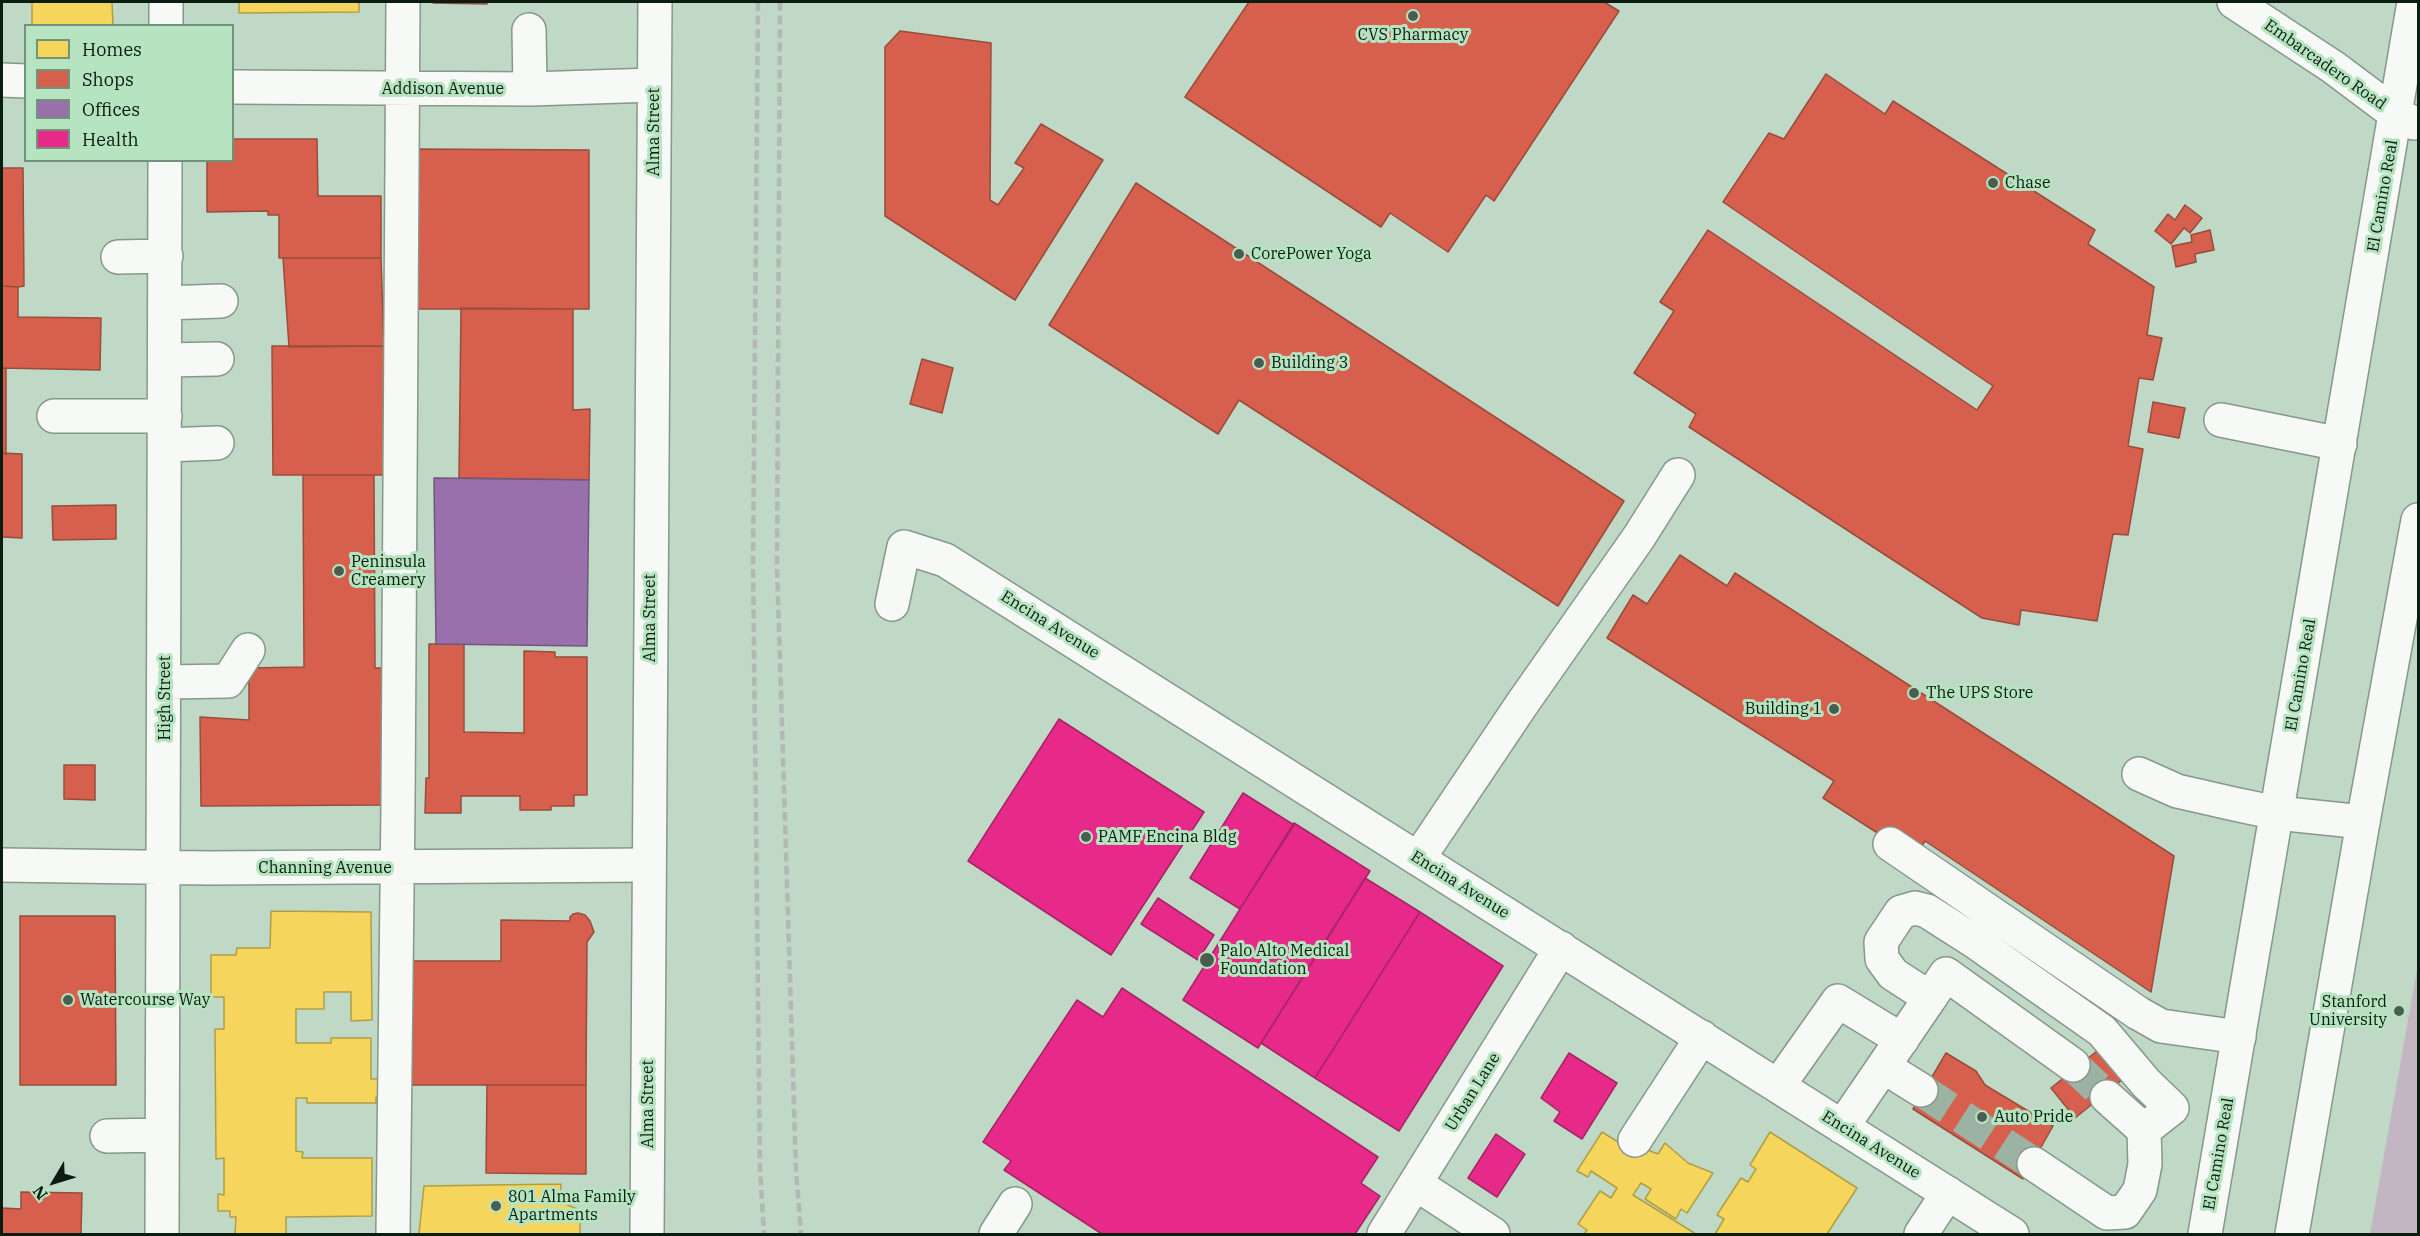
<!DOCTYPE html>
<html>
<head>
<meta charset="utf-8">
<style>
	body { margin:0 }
	#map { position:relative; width:2420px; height:1236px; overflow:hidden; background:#c0d8c6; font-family:"IBM Plex Serif",serif }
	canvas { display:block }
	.frame { position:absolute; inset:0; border:3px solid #0b1c10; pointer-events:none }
	.legend { position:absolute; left:24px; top:24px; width:210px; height:138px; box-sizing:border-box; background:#b6e3c0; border:2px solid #72937a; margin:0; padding:8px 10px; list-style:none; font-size:18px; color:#0b1c10 }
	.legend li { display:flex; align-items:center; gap:12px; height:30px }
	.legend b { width:30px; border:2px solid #72937a }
	.north { position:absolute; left:24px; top:1152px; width:60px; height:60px; -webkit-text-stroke:4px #b6e3c0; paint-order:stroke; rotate:232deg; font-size:16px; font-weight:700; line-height:24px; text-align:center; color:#0b1c10 }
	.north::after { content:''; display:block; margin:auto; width:21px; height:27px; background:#0b1c10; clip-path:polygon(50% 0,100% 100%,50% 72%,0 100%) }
</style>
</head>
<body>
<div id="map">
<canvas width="2420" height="1236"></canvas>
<div class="frame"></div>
<ul class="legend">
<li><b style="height:16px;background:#f6d55c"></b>Homes</li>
<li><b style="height:16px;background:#d6604d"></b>Shops</li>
<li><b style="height:16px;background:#9970ab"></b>Offices</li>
<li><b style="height:16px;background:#e7298a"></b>Health</li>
</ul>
<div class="north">N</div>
</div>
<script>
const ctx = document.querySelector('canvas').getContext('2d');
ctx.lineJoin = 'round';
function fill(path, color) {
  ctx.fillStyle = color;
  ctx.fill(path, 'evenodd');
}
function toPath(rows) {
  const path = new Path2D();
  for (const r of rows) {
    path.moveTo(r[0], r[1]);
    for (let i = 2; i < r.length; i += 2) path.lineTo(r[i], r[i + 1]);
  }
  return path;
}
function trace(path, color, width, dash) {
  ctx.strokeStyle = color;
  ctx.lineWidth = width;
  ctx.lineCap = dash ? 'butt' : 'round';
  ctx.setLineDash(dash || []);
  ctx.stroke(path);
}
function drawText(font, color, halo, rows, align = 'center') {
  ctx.font = font + ' "IBM Plex Serif",serif';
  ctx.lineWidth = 6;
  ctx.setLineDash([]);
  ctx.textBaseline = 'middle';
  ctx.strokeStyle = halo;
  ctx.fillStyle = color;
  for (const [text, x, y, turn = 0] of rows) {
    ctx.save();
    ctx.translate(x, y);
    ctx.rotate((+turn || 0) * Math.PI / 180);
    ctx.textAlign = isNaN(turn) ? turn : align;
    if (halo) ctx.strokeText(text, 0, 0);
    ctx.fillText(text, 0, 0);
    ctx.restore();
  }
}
const green = toPath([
	[2418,964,2418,1234,2370,1234]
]);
const homes = toPath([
	[32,2,112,2,113,26,32,26,32,2],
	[239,2,359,2,359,12,239,13,239,2],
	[271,911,371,912,372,1020,351,1021,351,992,324,992,324,1009,296,1009,296,1043,331,1043,331,1038,371,1038,371,1079,379,1079,379,1097,376,1097,376,1103,307,1103,307,1098,296,1098,296,1151,303,1152,302,1158,372,1158,372,1216,286,1217,286,1234,235,1234,236,1217,230,1217,230,1211,218,1211,218,1194,224,1195,224,1158,216,1159,215,1029,224,1029,224,997,211,997,211,955,236,955,237,948,270,948,271,911],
	[1602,1132,1626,1147,1629,1143,1658,1154,1665,1143,1688,1163,1713,1173,1687,1213,1681,1209,1676,1219,1645,1199,1651,1189,1641,1183,1633,1195,1696,1234,1584,1234,1587,1230,1578,1224,1600,1191,1611,1198,1617,1188,1591,1171,1588,1177,1577,1171,1602,1132],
	[1770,1132,1857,1188,1827,1234,1715,1234,1724,1219,1717,1215,1741,1178,1748,1182,1756,1169,1750,1165,1770,1132],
	[561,1184,560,1202,580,1210,580,1234,419,1234,424,1186,561,1184]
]);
const shops = toPath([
	[433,2,487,2,487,4,433,3,433,2],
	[1249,2,1604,2,1619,11,1494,201,1486,195,1448,252,1390,213,1381,227,1185,97,1249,2],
	[900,31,991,43,990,200,998,205,1024,168,1015,163,1041,124,1103,160,1015,300,885,216,885,47,900,31],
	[1826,74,1885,114,1893,101,2095,230,2088,244,2154,287,2147,335,2162,338,2153,380,2139,378,2128,446,2143,449,2128,535,2113,534,2097,621,2021,610,2019,625,1982,618,1689,427,1696,414,1634,373,1674,311,1660,302,1708,230,1977,410,1993,386,1723,202,1769,133,1784,139,1826,74],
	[232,139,317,139,318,196,381,196,381,258,279,258,279,215,268,215,268,211,207,212,207,160,232,160,232,139],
	[411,149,589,150,589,309,411,309,411,149],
	[2,168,23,168,24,286,18,287,2,286,2,168],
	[1136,183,1624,501,1558,606,1239,400,1218,434,1049,325,1136,183],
	[2185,205,2202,218,2190,233,2184,228,2171,244,2155,231,2168,214,2175,220,2185,205],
	[2210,230,2214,250,2195,254,2196,262,2176,267,2172,246,2192,242,2191,235,2210,230],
	[283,258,381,258,384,346,289,347,283,258],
	[2,286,18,287,18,317,101,318,100,370,2,368,2,286],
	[461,308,573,309,573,410,590,409,589,480,459,478,461,308],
	[272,346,384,346,384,475,273,475,272,346],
	[922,359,953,368,942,413,910,404,922,359],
	[2,368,6,368,6,454,2,453,2,368],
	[2153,402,2185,408,2179,438,2148,432,2153,402],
	[2,453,22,454,22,538,2,537,2,453],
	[303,475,374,475,375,668,384,668,384,805,201,806,200,717,249,720,249,668,304,667,303,475],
	[116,505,116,539,53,540,52,506,116,505],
	[1680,555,1727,586,1735,573,2174,856,2151,992,1925,841,1915,857,1823,798,1834,781,1607,638,1633,595,1647,604,1680,555],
	[429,644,464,644,464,732,524,733,524,651,555,652,555,657,587,657,587,795,574,795,574,806,551,806,551,810,520,810,520,796,461,796,461,813,425,813,426,778,429,778,429,644],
	[64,765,95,765,95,800,64,799,64,765],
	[578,913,585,915,590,921,594,932,587,942,586,1085,407,1085,406,961,501,961,501,920,570,921,570,917,573,914,578,913],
	[20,916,115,916,116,1085,20,1085,20,916],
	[2102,1047,2127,1076,2075,1118,2051,1088,2102,1047],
	[1946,1053,1976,1071,1985,1085,2053,1126,2023,1179,1913,1109,1946,1053],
	[487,1085,586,1085,586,1174,486,1173,487,1085],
	[21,1192,82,1193,81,1234,2,1234,2,1208,21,1209,21,1192]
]);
const offices = toPath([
	[434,478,589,480,587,646,436,644,434,478]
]);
const health = toPath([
	[1059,719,1204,812,1111,955,968,861,1059,719],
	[1243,793,1294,825,1240,909,1190,878,1243,793],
	[1294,823,1370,871,1258,1048,1183,1000,1294,823],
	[1365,878,1420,912,1315,1078,1261,1043,1365,878],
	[1158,898,1214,935,1198,960,1141,924,1158,898],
	[1420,912,1503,966,1399,1131,1315,1078,1420,912],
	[1122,988,1378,1157,1361,1183,1380,1196,1355,1234,1102,1234,1004,1170,1011,1161,983,1142,1077,1000,1103,1017,1122,988],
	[1569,1053,1617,1083,1582,1139,1554,1121,1560,1112,1541,1098,1569,1053],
	[1496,1134,1525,1154,1497,1197,1468,1178,1496,1134]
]);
const minorTunnel = toPath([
	[2073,1065,2107,1097],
	[1921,1090,2034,1164]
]);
const minor = toPath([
	[166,26,166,2],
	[529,30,530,89],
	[2,80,26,81],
	[232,87,530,89,654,85],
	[118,257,166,256],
	[165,303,221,301],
	[165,360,217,359],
	[54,416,165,416],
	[2221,420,2340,444],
	[165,445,217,443],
	[892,604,904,547,945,560,2012,1234],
	[165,682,228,681,248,650],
	[2139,774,2177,791,2234,804,2277,813,2363,822],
	[1890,844,2138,1013,2161,1026,2239,1037],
	[1418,859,1522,704,1639,537,1678,475],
	[2,865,210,868,648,865],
	[1930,998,1946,974,2073,1065],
	[1884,1067,1921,1090],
	[1778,1086,1838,1001,1902,1040],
	[1842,1127,1930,998,1893,974,1882,959,1881,942,1901,912,1915,908,1927,911,1974,941,2102,1031,2146,1083,2172,1108,2144,1130],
	[107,1136,162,1135],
	[1635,1140,1702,1037],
	[2034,1164,2107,1213,2125,1212,2140,1190,2145,1164,2144,1130,2107,1097],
	[1416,1184,1493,1234],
	[162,1234,165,160],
	[393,1234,398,805,403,2],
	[996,1234,1015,1204],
	[1384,1234,1561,948],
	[1921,1234,1948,1193]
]);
const major = toPath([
	[2234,2,2333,67,2397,115,2414,123],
	[647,1234,655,2],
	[2205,1234,2414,2],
	[2292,1234,2363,822,2418,520]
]);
const rail = toPath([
	[758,2,753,563,760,1169,764,1234],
	[780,2,777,566,796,1170,801,1234]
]);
const markers = [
	[1413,16,6,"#4a5e50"],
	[1993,183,6,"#4a5e50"],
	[1239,254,6,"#4a5e50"],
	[1259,363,6,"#4a5e50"],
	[339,571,6,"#4a5e50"],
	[1914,693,6,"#4a5e50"],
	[1834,709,6,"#4a5e50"],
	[1086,837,6,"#4a5e50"],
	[1207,960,8,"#4a5e50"],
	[68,1000,6,"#4a5e50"],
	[2399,1011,6,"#4a5e50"],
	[1982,1117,6,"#4a5e50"],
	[496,1206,6,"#4a5e50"]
];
const poiNames = [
	["CVS Pharmacy",1413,35,"center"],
	["Chase",2005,183],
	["CorePower Yoga",1251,254],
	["Building 3",1271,363],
	["Peninsula",351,562],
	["Creamery",351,580],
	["The UPS Store",1926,693],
	["Building 1",1822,709,"right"],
	["PAMF Encina Bldg",1098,837],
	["Palo Alto Medical",1220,951],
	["Foundation",1220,969],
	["Watercourse Way",80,1000],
	["Stanford",2387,1002,"right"],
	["University",2387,1020,"right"],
	["Auto Pride",1994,1117],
	["801 Alma Family",508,1197],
	["Apartments",508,1215]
];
const streetNames = [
	["Embarcadero Road",2325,65,35],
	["Addison Avenue",443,89],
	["Alma Street",654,132,-90],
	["El Camino Real",2383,196,-80],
	["Alma Street",650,618,-90],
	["Encina Avenue",1050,625,32],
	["El Camino Real",2301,675,-80],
	["High Street",165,698,-90],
	["Channing Avenue",325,868],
	["Encina Avenue",1460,885,32],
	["Urban Lane",1473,1092,-58],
	["Alma Street",648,1104,-90],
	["Encina Avenue",1871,1145,32],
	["El Camino Real",2219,1154,-80]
];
fill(green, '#c3b6c2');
fill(homes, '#f6d55c');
trace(homes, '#b09e45', 1.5);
fill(shops, '#d6604d');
trace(shops, '#994c3b', 1.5);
fill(offices, '#9970ab');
trace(offices, '#6e577c', 1.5);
fill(health, '#e7298a');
trace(health, '#a52565', 1.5);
trace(minorTunnel, '#9cb2a2', 33, [33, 16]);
trace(minor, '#85988a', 36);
trace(major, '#85988a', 36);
trace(minor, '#f6f9f6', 33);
trace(major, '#f6f9f6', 33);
trace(rail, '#b2b8b3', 4.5, [9, 4.5]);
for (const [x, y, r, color] of markers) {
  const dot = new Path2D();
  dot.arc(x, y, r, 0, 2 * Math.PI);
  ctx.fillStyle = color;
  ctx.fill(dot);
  trace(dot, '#b6e3c0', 2);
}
drawText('16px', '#0b1c10', '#b6e3c0', poiNames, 'left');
drawText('16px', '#0b1c10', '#b6e3c0', streetNames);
</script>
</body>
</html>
